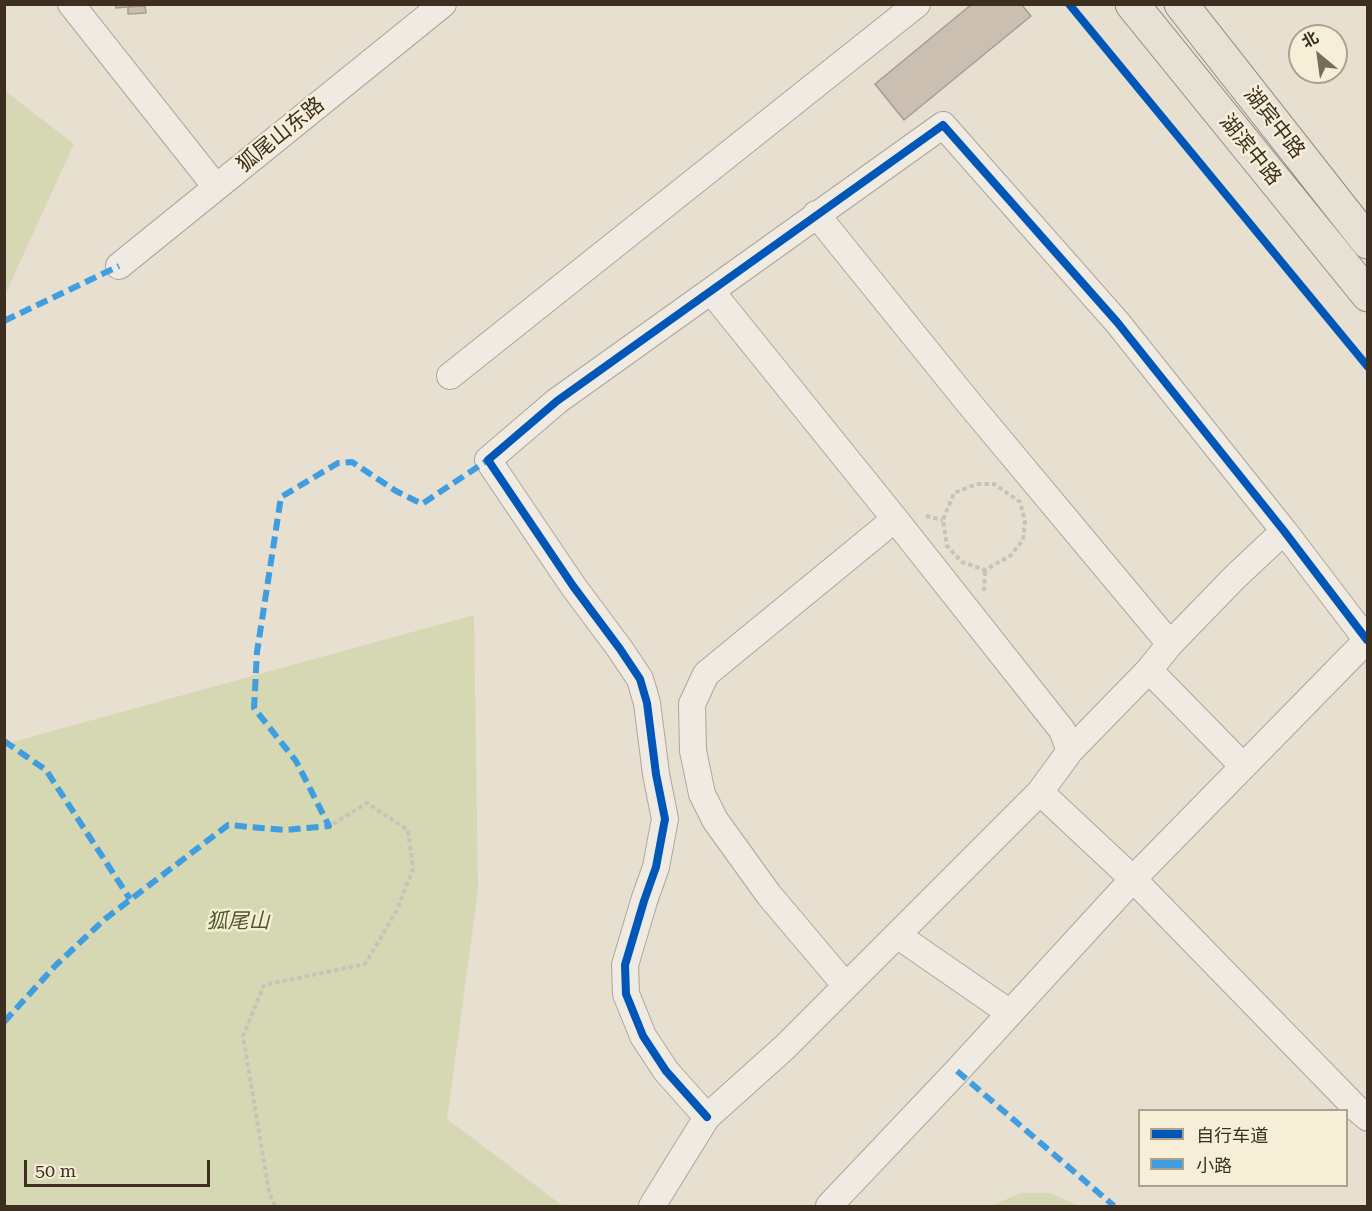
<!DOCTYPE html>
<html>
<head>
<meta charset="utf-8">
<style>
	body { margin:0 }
	#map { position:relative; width:1372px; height:1211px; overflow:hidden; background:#e7e0d1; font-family:"Roboto Serif","Noto Sans SC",serif }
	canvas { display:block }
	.frame { position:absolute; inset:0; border:6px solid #3d2e20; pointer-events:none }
	.legend { position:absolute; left:1138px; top:1109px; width:210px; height:78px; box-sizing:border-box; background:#f7eed8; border:2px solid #ada18e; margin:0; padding:8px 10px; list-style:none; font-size:18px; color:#3d2e20 }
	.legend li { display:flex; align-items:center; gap:12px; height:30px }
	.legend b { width:30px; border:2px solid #ada18e }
	.north { position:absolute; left:1288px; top:24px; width:60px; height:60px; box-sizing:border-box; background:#f7eed8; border:2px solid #ada18e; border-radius:50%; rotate:331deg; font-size:16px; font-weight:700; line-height:24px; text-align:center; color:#3d2e20 }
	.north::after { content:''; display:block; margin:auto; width:21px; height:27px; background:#786c5e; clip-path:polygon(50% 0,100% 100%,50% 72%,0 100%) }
	.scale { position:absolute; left:24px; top:1160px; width:186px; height:27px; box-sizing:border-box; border:3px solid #3d2e20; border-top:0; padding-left:8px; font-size:18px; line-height:21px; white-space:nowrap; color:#3d2e20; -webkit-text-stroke:4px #f7eed8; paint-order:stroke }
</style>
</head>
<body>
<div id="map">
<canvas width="1372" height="1211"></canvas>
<div class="frame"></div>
<ul class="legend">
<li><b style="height:8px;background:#0057b8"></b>自行车道</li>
<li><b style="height:8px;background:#3f9de0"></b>小路</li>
</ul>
<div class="north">北</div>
<div class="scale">50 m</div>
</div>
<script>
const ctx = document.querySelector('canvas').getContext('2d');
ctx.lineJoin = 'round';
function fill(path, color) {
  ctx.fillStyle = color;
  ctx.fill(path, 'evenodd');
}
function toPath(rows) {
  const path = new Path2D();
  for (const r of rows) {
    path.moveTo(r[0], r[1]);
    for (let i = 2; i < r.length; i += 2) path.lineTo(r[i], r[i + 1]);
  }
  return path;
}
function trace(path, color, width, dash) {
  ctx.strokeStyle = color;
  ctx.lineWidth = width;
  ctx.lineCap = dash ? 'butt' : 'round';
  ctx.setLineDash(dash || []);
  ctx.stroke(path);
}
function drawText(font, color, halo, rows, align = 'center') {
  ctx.font = font + ' "Roboto Serif","Noto Sans SC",serif';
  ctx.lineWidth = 5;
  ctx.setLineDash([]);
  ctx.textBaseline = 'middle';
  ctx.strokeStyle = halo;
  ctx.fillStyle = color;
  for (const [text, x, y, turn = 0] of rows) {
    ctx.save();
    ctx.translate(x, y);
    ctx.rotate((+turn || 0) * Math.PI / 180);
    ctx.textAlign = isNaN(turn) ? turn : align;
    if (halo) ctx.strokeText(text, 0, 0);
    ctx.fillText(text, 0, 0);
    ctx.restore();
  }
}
const green = toPath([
	[5,91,74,144,5,295],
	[474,615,478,890,447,1119,563,1206,5,1206,5,744],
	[1020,1193,1050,1193,1079,1206,992,1206]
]);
const building = toPath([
	[115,4,160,4,116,8,115,4],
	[972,4,1021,4,1031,16,904,120,875,84,972,4],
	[145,6,146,13,128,14,128,7,145,6]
]);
const path = toPath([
	[977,484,994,484,1020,502,1025,521,1023,540,1010,556,985,570,962,562,947,546,943,520,954,493,977,484],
	[926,516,943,520],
	[984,591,985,570],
	[275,1206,269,1192,243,1036,264,985,365,964,396,912,413,869,408,830,367,803,329,826]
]);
const street = toPath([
	[71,4,216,187],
	[816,214,968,402,1170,644],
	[119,266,443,4],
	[711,291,895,519,1062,730,1070,751],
	[450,376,917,4],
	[1149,670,1242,765],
	[1040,792,1133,879,1356,1108,1368,1118],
	[897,935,1040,792,1070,751,1149,670,1170,644,1235,577,1284,531],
	[846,986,769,895,715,820,702,794,693,751,692,704,706,674,895,519],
	[707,1117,666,1071,643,1036,626,994,625,965,644,901,656,867,665,819,656,774,647,703,640,679,620,649,573,586,488,460,557,401,943,125,1117,322,1284,531,1367,640],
	[652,1206,707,1117,785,1047,897,935,1010,1013],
	[829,1206,957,1071,1133,879,1368,639]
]);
const primary = toPath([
	[1132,4,1368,295],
	[1181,4,1368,242]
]);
const quiet = toPath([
	[4,321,119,266],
	[4,741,46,770,130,899],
	[4,1022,56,965,105,919,228,825,285,830,329,826,296,761,254,708,257,652,281,497,338,463,352,462,396,491,422,504,488,460],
	[957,1071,1114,1206]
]);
const cycleway = toPath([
	[1069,4,1368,367],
	[707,1117,666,1071,643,1036,626,994,625,965,644,901,656,867,665,819,656,774,647,703,640,679,620,649,573,586,488,460,557,401,943,125,1117,322,1284,531,1367,640]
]);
const streetNames = [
	["湖宾中路",1274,123,52],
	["狐尾山东路",281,135,-39],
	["湖滨中路",1250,150,51]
];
const parkNames = [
	["狐尾山",238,922]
];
fill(green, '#d6d7b3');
fill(building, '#cbbfb2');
trace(building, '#a89c90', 1.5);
trace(street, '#ada599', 28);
trace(primary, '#928b80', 35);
trace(path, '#c8c2b9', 4, [4.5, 3]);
trace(street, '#efebe3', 26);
trace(primary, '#e6e1d4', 33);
trace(quiet, '#3f9de0', 6, [12, 6]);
trace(cycleway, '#0057b8', 8);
drawText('21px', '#3d2e20', '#f7eed8', streetNames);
drawText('italic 21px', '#4d5a26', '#f7eed8', parkNames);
</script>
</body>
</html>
